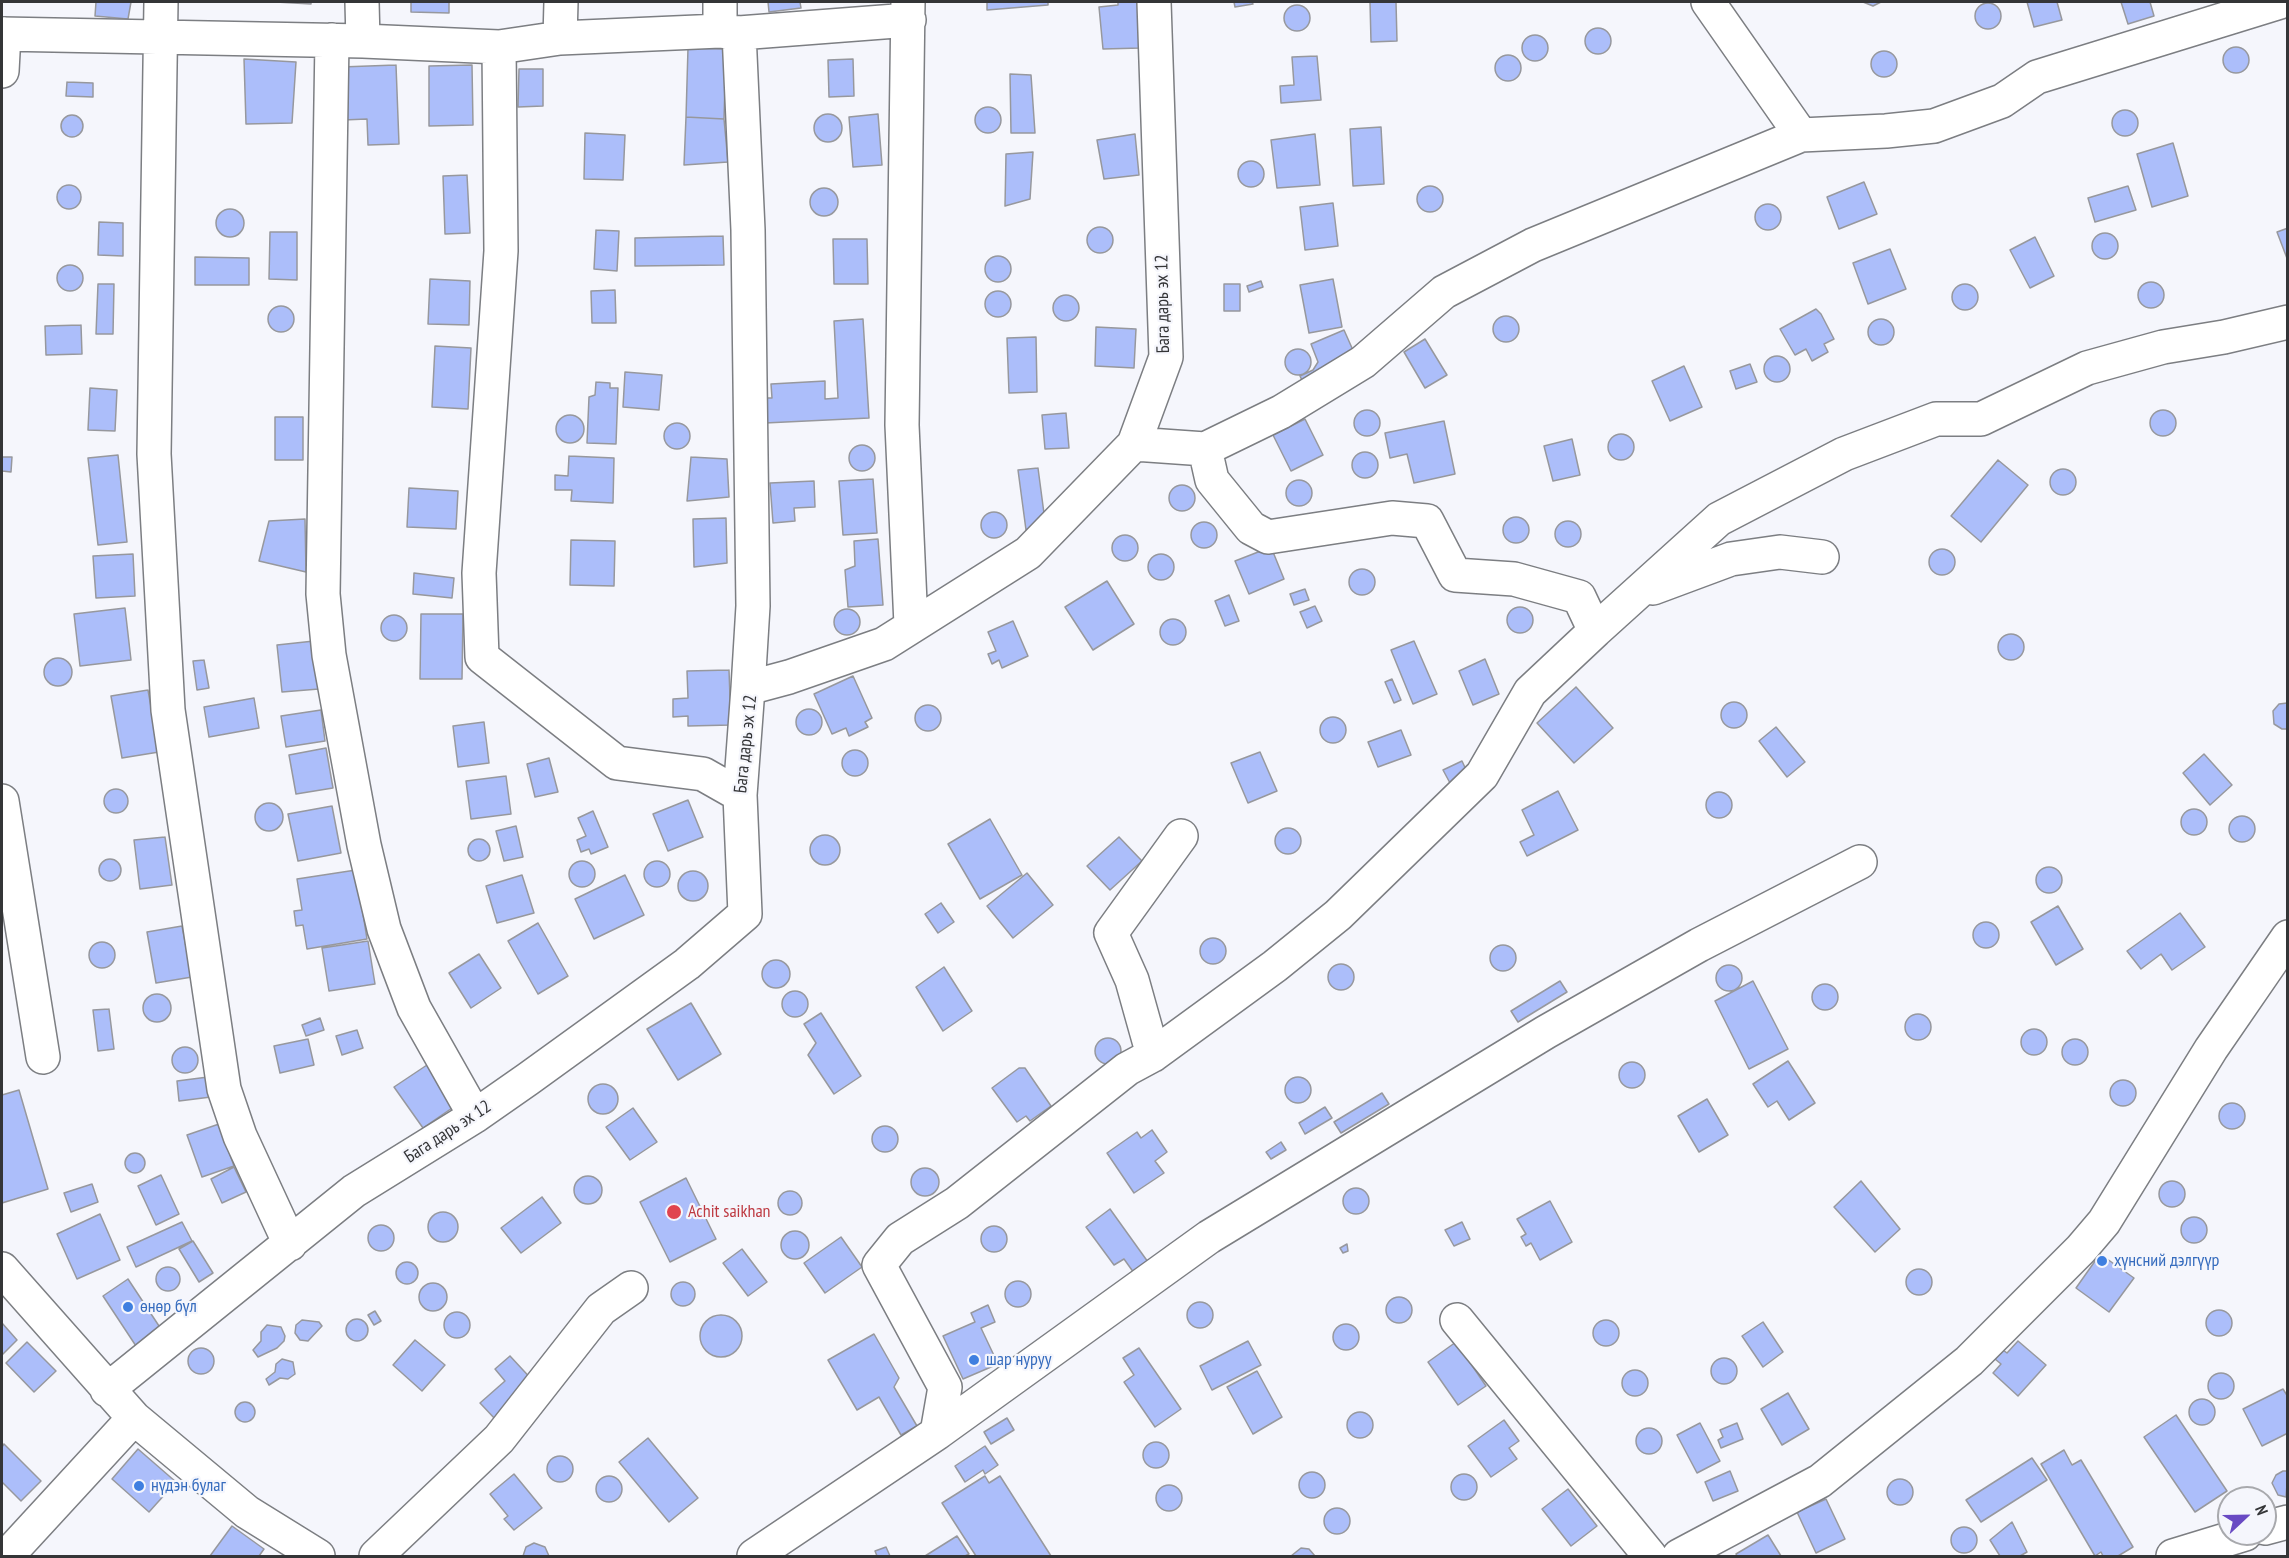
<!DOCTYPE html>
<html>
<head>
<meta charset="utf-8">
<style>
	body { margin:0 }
	#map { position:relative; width:2289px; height:1558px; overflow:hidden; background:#f5f6fc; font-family:"PT Sans Narrow",sans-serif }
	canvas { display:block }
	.frame { position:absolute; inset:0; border:3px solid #343537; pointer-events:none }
	.north { position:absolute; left:2217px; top:1486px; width:60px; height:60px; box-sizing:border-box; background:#f5f6fc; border:2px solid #a8a9ad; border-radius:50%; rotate:68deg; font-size:16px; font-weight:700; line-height:24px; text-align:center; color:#343537 }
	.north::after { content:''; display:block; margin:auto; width:21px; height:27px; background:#694ac3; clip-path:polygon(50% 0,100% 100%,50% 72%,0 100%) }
</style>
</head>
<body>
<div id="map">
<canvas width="2289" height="1558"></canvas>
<div class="frame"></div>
<div class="north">N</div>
</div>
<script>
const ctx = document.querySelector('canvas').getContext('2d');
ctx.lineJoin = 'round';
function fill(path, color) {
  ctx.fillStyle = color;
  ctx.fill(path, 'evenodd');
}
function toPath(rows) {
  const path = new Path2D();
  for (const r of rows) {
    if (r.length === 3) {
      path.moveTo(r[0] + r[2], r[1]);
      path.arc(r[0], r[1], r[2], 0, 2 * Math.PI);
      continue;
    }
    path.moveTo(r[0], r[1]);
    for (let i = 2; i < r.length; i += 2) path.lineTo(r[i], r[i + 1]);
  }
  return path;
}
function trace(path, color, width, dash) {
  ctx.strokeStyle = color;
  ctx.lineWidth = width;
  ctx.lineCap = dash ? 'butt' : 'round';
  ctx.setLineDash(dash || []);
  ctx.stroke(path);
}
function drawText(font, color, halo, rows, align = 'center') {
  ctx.font = font + ' "PT Sans Narrow",sans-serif';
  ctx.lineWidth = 4.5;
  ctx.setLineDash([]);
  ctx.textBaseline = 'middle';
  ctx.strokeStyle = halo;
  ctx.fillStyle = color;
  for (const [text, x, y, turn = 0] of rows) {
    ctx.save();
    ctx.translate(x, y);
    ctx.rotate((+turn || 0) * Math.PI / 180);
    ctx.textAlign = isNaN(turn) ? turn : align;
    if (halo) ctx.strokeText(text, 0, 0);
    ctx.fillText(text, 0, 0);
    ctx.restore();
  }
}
const building = toPath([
	[96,2,131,2,128,19,95,16,96,2],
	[276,2,311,2,311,4,276,2],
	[411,2,449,2,449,13,411,12,411,2],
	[768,2,800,2,801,8,769,12,768,2],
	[987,2,1048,2,1048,5,987,10,987,2],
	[1118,2,1139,2,1141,48,1103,49,1099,7,1118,5,1118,2],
	[1234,2,1252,2,1253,4,1235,7,1234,2],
	[1370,2,1396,2,1397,41,1371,42,1370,2],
	[1863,2,1881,2,1873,6,1863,2],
	[2027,2,2057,2,2062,20,2034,27,2027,2],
	[2121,2,2150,2,2154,16,2128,24,2121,2],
	[1988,16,13],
	[1297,18,13],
	[1598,41,13],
	[1535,48,13],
	[2236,60,13],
	[688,48,726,49,724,119,686,117,688,48],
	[1884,64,13],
	[1508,68,13],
	[1317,56,1321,100,1281,103,1280,86,1294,85,1292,57,1317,56],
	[244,59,296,62,292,123,246,124,244,59],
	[853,59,854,96,829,97,828,60,853,59],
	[396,65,399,144,368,145,367,119,343,120,341,67,396,65],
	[472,65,473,125,429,126,429,66,472,65],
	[519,69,543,69,543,106,518,107,519,69],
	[1010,74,1031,75,1035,133,1011,133,1010,74],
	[67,82,93,83,93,97,66,96,67,82],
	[988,120,13],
	[2125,123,13],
	[828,128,14],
	[878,114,882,165,853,167,849,117,878,114],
	[72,126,11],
	[686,117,724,119,728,162,684,165,686,117],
	[1381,127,1384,184,1353,186,1350,129,1381,127],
	[585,133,625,135,623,180,584,179,585,133],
	[1135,134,1139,175,1104,179,1097,140,1135,134],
	[1315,134,1320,185,1277,188,1271,140,1315,134],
	[2173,143,2188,196,2152,207,2137,154,2173,143],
	[1033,152,1030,199,1005,206,1006,154,1033,152],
	[1251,174,13],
	[467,175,470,233,445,234,443,176,467,175],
	[1864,182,1877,214,1839,229,1827,197,1864,182],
	[69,197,12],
	[1430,199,13],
	[2128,186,2136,210,2095,222,2088,198,2128,186],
	[824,202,14],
	[1333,203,1338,246,1305,250,1300,207,1333,203],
	[1768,217,13],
	[230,223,14],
	[99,222,123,223,123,256,98,255,99,222],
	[1100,240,13],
	[2288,228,2288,261,2277,232,2288,228],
	[596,230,619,231,617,271,594,269,596,230],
	[270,232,297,232,297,280,269,279,270,232],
	[2105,246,13],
	[723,236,724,265,635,266,635,238,723,236],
	[2035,237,2054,276,2030,288,2010,250,2035,237],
	[833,239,867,239,868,284,834,284,833,239],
	[1890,249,1906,289,1868,304,1853,263,1890,249],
	[998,269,13],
	[195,257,249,258,249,285,195,285,195,257],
	[70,278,13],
	[430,279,470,281,469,325,428,324,430,279],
	[1333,279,1342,327,1309,333,1300,285,1333,279],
	[1261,281,1263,287,1249,292,1247,286,1261,281],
	[2151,295,13],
	[1965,297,13],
	[98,284,114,284,113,334,96,334,98,284],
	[1224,284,1240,284,1240,311,1224,311,1224,284],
	[615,290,616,323,592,323,591,291,615,290],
	[998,304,13],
	[1066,308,13],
	[281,319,13],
	[1816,309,1821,314,1834,339,1824,344,1828,352,1812,361,1806,349,1795,355,1780,329,1816,309],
	[1506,329,13],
	[1881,332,13],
	[863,319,869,418,765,423,764,398,772,398,771,384,825,381,825,399,838,398,834,321,863,319],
	[81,325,82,354,46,355,45,326,81,325],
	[1096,327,1136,329,1134,368,1095,366,1096,327],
	[1344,330,1356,357,1305,387,1300,376,1313,370,1318,362,1311,344,1344,330],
	[1036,337,1037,392,1009,393,1007,338,1036,337],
	[1425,339,1447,375,1425,388,1404,352,1425,339],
	[435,346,471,348,468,409,432,407,435,346],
	[1298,362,13],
	[1777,369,13],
	[1750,364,1757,382,1736,389,1730,371,1750,364],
	[1684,366,1702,407,1670,421,1652,381,1684,366],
	[625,372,662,375,659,410,623,407,625,372],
	[596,382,610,383,610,388,618,388,616,444,587,443,589,397,595,395,596,382],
	[90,388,117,390,115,431,88,430,90,388],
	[2163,423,13],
	[1367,423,13],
	[1066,413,1069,448,1045,449,1042,415,1066,413],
	[570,429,14],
	[275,417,303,417,303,460,275,460,275,417],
	[1305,419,1323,455,1291,471,1273,435,1305,419],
	[1444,421,1455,474,1414,483,1407,454,1390,458,1385,433,1444,421],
	[677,436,13],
	[1621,447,13],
	[1572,439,1580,475,1553,481,1544,446,1572,439],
	[862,458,13],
	[1365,465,13],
	[118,455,127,542,98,545,88,458,118,455],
	[569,456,614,458,613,503,571,501,572,490,555,490,555,475,568,476,569,456],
	[2,457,12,457,11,472,2,471,2,457],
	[691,457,727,459,729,497,687,501,691,457],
	[1998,460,2028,485,1981,542,1951,516,1998,460],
	[1038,468,1045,521,1026,530,1018,470,1038,468],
	[2063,482,13],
	[873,479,877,533,843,535,839,481,873,479],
	[1299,493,13],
	[814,481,815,507,794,508,795,521,773,523,770,483,814,481],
	[1182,498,13],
	[409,488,458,491,456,529,407,527,409,488],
	[994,525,13],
	[1516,530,13],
	[726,518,727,563,694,567,693,519,726,518],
	[305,519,306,572,259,561,269,521,305,519],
	[1568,534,13],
	[1204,535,13],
	[1125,548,13],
	[878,539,883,605,848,607,845,570,855,566,854,541,878,539],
	[571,540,615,541,614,586,570,585,571,540],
	[1271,547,1284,579,1249,594,1235,561,1271,547],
	[1942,562,13],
	[1161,567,13],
	[133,554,135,596,96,598,93,556,133,554],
	[1362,582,13],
	[414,573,454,578,452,598,413,594,414,573],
	[1107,581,1134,624,1093,650,1065,607,1107,581],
	[1305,589,1309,600,1294,605,1290,594,1305,589],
	[1229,595,1239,621,1225,626,1215,601,1229,595],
	[1315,606,1322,621,1307,628,1300,612,1315,606],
	[1520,620,13],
	[125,608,131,660,80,666,74,614,125,608],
	[847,622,13],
	[421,614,463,614,462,679,420,679,421,614],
	[394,628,13],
	[1173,632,13],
	[1013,621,1028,656,1002,668,999,660,992,664,988,654,996,651,988,632,1013,621],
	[2011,647,13],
	[314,641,319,689,282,692,277,645,314,641],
	[1414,641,1437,694,1413,704,1391,650,1414,641],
	[58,672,14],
	[1485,659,1499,694,1473,705,1459,671,1485,659],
	[204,660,209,688,197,690,193,661,204,660],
	[729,670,731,725,688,726,688,716,673,717,673,699,688,698,687,671,729,670],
	[853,676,872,718,865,722,868,727,849,736,846,728,832,734,814,694,853,676],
	[1392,679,1401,700,1394,703,1385,682,1392,679],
	[1576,687,1613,728,1574,763,1537,723,1576,687],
	[148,690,159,752,122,758,111,696,148,690],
	[254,698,259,728,209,737,204,707,254,698],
	[1734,715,13],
	[2287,703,2288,729,2282,729,2274,724,2273,711,2279,704,2287,703],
	[928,718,13],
	[809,722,13],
	[321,710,325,741,286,747,281,716,321,710],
	[1333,730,13],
	[484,722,489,763,458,767,453,726,484,722],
	[1776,727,1805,762,1787,777,1759,741,1776,727],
	[1401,730,1411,755,1378,767,1368,742,1401,730],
	[326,748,333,788,296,794,289,755,326,748],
	[855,763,13],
	[1260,752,1277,791,1248,803,1231,763,1260,752],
	[2204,754,2232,785,2210,805,2183,773,2204,754],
	[549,758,558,792,535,797,527,764,549,758],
	[1462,761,1468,774,1450,783,1443,770,1462,761],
	[506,776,511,814,471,819,466,781,506,776],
	[116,801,12],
	[1558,791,1578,830,1527,856,1520,842,1534,835,1522,810,1558,791],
	[1719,805,13],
	[688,800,703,837,668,851,653,814,688,800],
	[269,817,14],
	[332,806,341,853,298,861,288,814,332,806],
	[2194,822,13],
	[593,811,608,847,591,854,589,849,581,852,577,840,586,836,578,818,593,811],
	[2242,829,13],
	[990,819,1022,875,980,899,948,844,990,819],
	[516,826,523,857,504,861,496,831,516,826],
	[1288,841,13],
	[825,850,15],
	[165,837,172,885,140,889,134,840,165,837],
	[1119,837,1142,861,1110,890,1087,866,1119,837],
	[479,850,11],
	[110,870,11],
	[582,874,13],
	[657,874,13],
	[2049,880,13],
	[356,870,367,939,307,949,303,925,296,926,294,911,302,910,297,879,356,870],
	[693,886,15],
	[1027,873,1053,905,1013,938,987,906,1027,873],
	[522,875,534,913,497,923,486,886,522,875],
	[625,875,644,915,594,939,575,899,625,875],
	[941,903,954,922,938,933,925,914,941,903],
	[2058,906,2083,949,2056,965,2031,922,2058,906],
	[2180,913,2205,947,2172,970,2161,954,2141,969,2127,951,2180,913],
	[1986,935,13],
	[538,923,568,976,538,994,508,941,538,923],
	[182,926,192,977,156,983,147,932,182,926],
	[1213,951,13],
	[368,941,375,984,329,991,322,948,368,941],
	[102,955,13],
	[1503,958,13],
	[479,954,501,988,471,1008,449,973,479,954],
	[776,974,14],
	[1341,977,13],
	[1729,978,13],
	[944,967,972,1011,943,1031,916,987,944,967],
	[1560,981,1567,992,1518,1022,1511,1011,1560,981],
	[1753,981,1788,1049,1749,1069,1715,1001,1753,981],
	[1825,997,13],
	[795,1004,13],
	[157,1008,14],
	[691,1003,721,1054,678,1080,647,1029,691,1003],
	[109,1009,114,1049,98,1051,93,1010,109,1009],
	[821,1013,861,1076,834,1094,808,1055,816,1043,804,1024,821,1013],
	[1918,1027,13],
	[320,1018,324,1030,306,1036,302,1025,320,1018],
	[2034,1042,13],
	[357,1030,363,1048,342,1055,336,1036,357,1030],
	[1108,1051,13],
	[2075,1052,13],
	[308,1039,314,1065,280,1073,274,1046,308,1039],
	[185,1060,13],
	[1788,1061,1815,1103,1789,1120,1777,1101,1768,1107,1753,1084,1788,1061],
	[1632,1075,13],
	[427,1065,455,1106,423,1128,394,1087,427,1065],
	[1019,1068,1025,1068,1051,1106,1030,1121,1026,1116,1017,1122,992,1088,1019,1068],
	[1298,1090,13],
	[208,1077,211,1097,179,1101,177,1081,208,1077],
	[2123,1093,13],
	[603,1099,15],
	[19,1090,48,1189,2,1203,2,1095,19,1090],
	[1382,1093,1389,1104,1341,1133,1334,1122,1382,1093],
	[1707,1099,1728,1135,1699,1152,1678,1116,1707,1099],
	[2232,1116,13],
	[1325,1107,1332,1118,1305,1134,1299,1123,1325,1107],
	[633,1108,657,1142,630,1160,606,1127,633,1108],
	[219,1124,234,1166,202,1177,187,1135,219,1124],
	[885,1139,13],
	[1152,1130,1167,1152,1155,1161,1164,1173,1134,1193,1107,1153,1137,1132,1141,1138,1152,1130],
	[1281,1142,1286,1150,1271,1159,1266,1152,1281,1142],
	[135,1163,10],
	[234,1167,246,1192,222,1203,211,1179,234,1167],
	[925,1182,14],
	[161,1175,179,1214,156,1225,138,1186,161,1175],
	[588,1190,14],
	[686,1178,716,1239,670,1262,640,1202,686,1178],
	[2172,1194,13],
	[1861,1181,1900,1229,1875,1252,1834,1207,1861,1181],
	[92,1184,98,1202,71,1212,64,1193,92,1184],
	[1356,1201,13],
	[790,1203,12],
	[542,1197,561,1223,521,1253,501,1228,542,1197],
	[1550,1201,1572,1242,1540,1260,1531,1243,1526,1246,1521,1237,1526,1234,1517,1219,1550,1201],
	[1110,1209,1148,1262,1134,1273,1124,1259,1114,1265,1086,1227,1110,1209],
	[443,1227,15],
	[100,1214,120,1260,77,1279,57,1234,100,1214],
	[2194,1230,13],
	[182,1222,192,1241,136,1267,127,1247,182,1222],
	[1462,1222,1470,1239,1454,1246,1445,1230,1462,1222],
	[381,1238,13],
	[994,1239,13],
	[795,1245,14],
	[841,1237,862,1267,825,1293,804,1263,841,1237],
	[193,1241,213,1273,199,1282,179,1249,193,1241],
	[1347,1244,1348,1251,1343,1253,1340,1248,1347,1244],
	[742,1249,767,1282,748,1296,723,1263,742,1249],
	[2100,1254,2134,1278,2109,1312,2076,1288,2100,1254],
	[407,1273,11],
	[168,1279,12],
	[1919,1282,13],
	[128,1279,161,1329,136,1346,103,1296,128,1279],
	[1018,1294,13],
	[683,1294,12],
	[433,1297,14],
	[1399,1310,13],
	[1200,1315,13],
	[988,1305,995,1322,981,1328,998,1364,963,1379,943,1336,975,1322,971,1313,988,1305],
	[2219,1323,13],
	[375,1311,381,1321,374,1325,368,1315,375,1311],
	[457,1325,13],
	[721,1336,21],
	[357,1330,11],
	[1606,1333,13],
	[302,1320,319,1322,322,1326,308,1341,300,1340,295,1333,296,1325,302,1320],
	[1763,1322,1783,1352,1763,1367,1742,1336,1763,1322],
	[2,1323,17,1340,2,1355,2,1323],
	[1346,1337,13],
	[267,1325,281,1327,285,1336,284,1341,277,1348,258,1357,253,1350,261,1341,261,1332,267,1325],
	[874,1334,899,1378,894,1387,917,1426,901,1435,879,1397,857,1410,828,1360,874,1334],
	[415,1340,445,1365,422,1391,393,1365,415,1340],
	[1248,1341,1261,1365,1212,1390,1200,1366,1248,1341],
	[2018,1341,2046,1365,2018,1396,1993,1373,2001,1364,1995,1359,2003,1350,2007,1353,2018,1341],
	[27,1342,56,1371,34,1392,6,1363,27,1342],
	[1456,1342,1486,1386,1458,1405,1428,1362,1456,1342],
	[201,1361,13],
	[1139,1348,1181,1409,1155,1427,1124,1382,1134,1375,1123,1358,1139,1348],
	[510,1356,536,1384,496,1420,480,1403,505,1381,495,1369,510,1356],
	[1724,1371,13],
	[282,1359,293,1362,295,1374,288,1379,280,1378,269,1385,266,1379,275,1372,276,1364,282,1359],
	[1635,1383,13],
	[1257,1371,1282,1417,1253,1434,1227,1387,1257,1371],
	[2221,1386,13],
	[2283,1389,2288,1397,2288,1433,2262,1446,2243,1409,2283,1389],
	[1788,1393,1809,1429,1782,1445,1761,1409,1788,1393],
	[2202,1412,13],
	[245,1412,10],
	[1360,1425,13],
	[2176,1415,2227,1491,2195,1512,2144,1437,2176,1415],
	[1007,1418,1014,1430,991,1444,984,1432,1007,1418],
	[1504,1420,1519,1441,1509,1448,1517,1459,1491,1477,1468,1446,1504,1420],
	[1700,1423,1720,1461,1697,1473,1677,1435,1700,1423],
	[1737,1423,1743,1439,1721,1448,1718,1440,1723,1437,1720,1430,1737,1423],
	[1649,1441,13],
	[648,1438,698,1498,669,1522,619,1462,648,1438],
	[1156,1455,13],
	[4,1444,41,1481,21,1501,2,1482,2,1447,4,1444],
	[985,1446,998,1465,985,1474,983,1470,965,1482,955,1466,985,1446],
	[138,1449,176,1482,149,1512,112,1479,138,1449],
	[2064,1450,2072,1465,2081,1460,2133,1547,2118,1556,2103,1556,2101,1552,2095,1556,2041,1464,2064,1450],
	[560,1469,13],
	[2032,1458,2047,1480,1981,1522,1966,1500,2032,1458],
	[1730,1471,1738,1491,1713,1501,1705,1482,1730,1471],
	[2283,1471,2288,1471,2286,1497,2278,1495,2272,1483,2276,1475,2283,1471],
	[1312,1485,13],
	[1464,1487,13],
	[514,1474,542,1508,514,1530,504,1519,508,1516,490,1494,514,1474],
	[609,1489,13],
	[985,1476,989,1483,1000,1476,1051,1556,976,1556,942,1503,985,1476],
	[1900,1492,13],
	[1169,1498,13],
	[1568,1489,1597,1526,1571,1546,1542,1509,1568,1489],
	[1826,1499,1845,1539,1816,1553,1797,1512,1826,1499],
	[1337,1521,13],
	[2012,1522,2027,1552,2020,1556,2000,1556,1990,1540,2012,1522],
	[232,1526,264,1549,259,1556,210,1556,232,1526],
	[1964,1540,13],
	[1768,1535,1781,1556,1737,1556,1736,1554,1768,1535],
	[957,1536,969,1554,965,1556,925,1556,957,1536],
	[534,1543,545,1547,549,1556,523,1556,526,1547,534,1543],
	[886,1547,890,1556,877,1556,875,1551,886,1547],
	[1301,1548,1309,1549,1315,1556,1291,1556,1301,1548]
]);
const minor = toPath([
	[161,2,154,454,168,710,224,1089,240,1136,290,1244],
	[362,2,363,41],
	[720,2,720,31],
	[908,2,902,425,911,625],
	[1708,2,1801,135],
	[739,33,748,230,753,606,748,688],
	[2,34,363,41,499,47,560,38,720,31,739,33,909,20],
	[560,38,561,2],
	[332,40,323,594,329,655,364,845,384,929,414,1008,475,1116],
	[499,47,501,251,479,573,482,657,617,763,703,774,740,795],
	[2,71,4,34],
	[1134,444,1205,449,1281,412,1363,362,1444,292,1533,245,1801,135,1886,131,1934,126,2002,101,2037,77,2280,2],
	[1653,588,1731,559,1780,552,1822,557],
	[1595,631,1719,519,1844,454,1936,419,1981,419,2087,368,2163,347,2224,337,2288,322],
	[2,801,43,1057],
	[1153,1055,1132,980,1111,933,1181,836],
	[2,1269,134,1418,247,1512,318,1556],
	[1457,1320,1650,1556],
	[107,1390,354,1191,475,1116,528,1079,687,964,745,914,740,795,748,688,789,677,884,644,1028,553,1134,444,1166,357,1154,2],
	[937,1433,945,1387,879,1265,900,1239,957,1203,1127,1069,1153,1055,1275,966,1338,915,1482,775,1530,692,1595,631,1579,597,1514,579,1455,575,1427,521,1392,518,1268,537,1251,528,1212,480,1205,449],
	[2265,1528,2288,1522],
	[7,1556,134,1418],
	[376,1556,499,1439,601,1309,631,1288],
	[754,1556,937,1433,1209,1237,1546,1032,1699,945,1860,862],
	[1679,1556,1820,1481,1969,1361,2081,1249,2104,1222,2211,1049,2288,937],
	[2173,1556,2245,1534]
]);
const markers = [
	[674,1212,8,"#e0444e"],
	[2102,1261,6,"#3f7fe0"],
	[128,1307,6,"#3f7fe0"],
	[974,1360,6,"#3f7fe0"],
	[139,1486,6,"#3f7fe0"]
];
const streetNames = [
	["Бага дарь эх 12",1163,304,-91],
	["Бага дарь эх 12",746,744,-84],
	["Бага дарь эх 12",448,1132,-33]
];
const healthNames = [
	["Achit saikhan",688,1212]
];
const shopNames = [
	["хүнсний дэлгүүр",2114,1261],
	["өнөр бүл",140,1307],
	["шар нуруу",986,1360],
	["нүдэн булаг",151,1486]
];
fill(building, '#acbefa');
trace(building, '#97989d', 1.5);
trace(minor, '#7c7e82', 36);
trace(minor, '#fff', 33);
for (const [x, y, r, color] of markers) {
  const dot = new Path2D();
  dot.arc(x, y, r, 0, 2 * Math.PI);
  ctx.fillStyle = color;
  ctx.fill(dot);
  trace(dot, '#f5f6fc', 2);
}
drawText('18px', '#343537', '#f5f6fc', streetNames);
drawText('18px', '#be3a42', '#f5f6fc', healthNames, 'left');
drawText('18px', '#366cbe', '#f5f6fc', shopNames, 'left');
</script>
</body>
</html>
